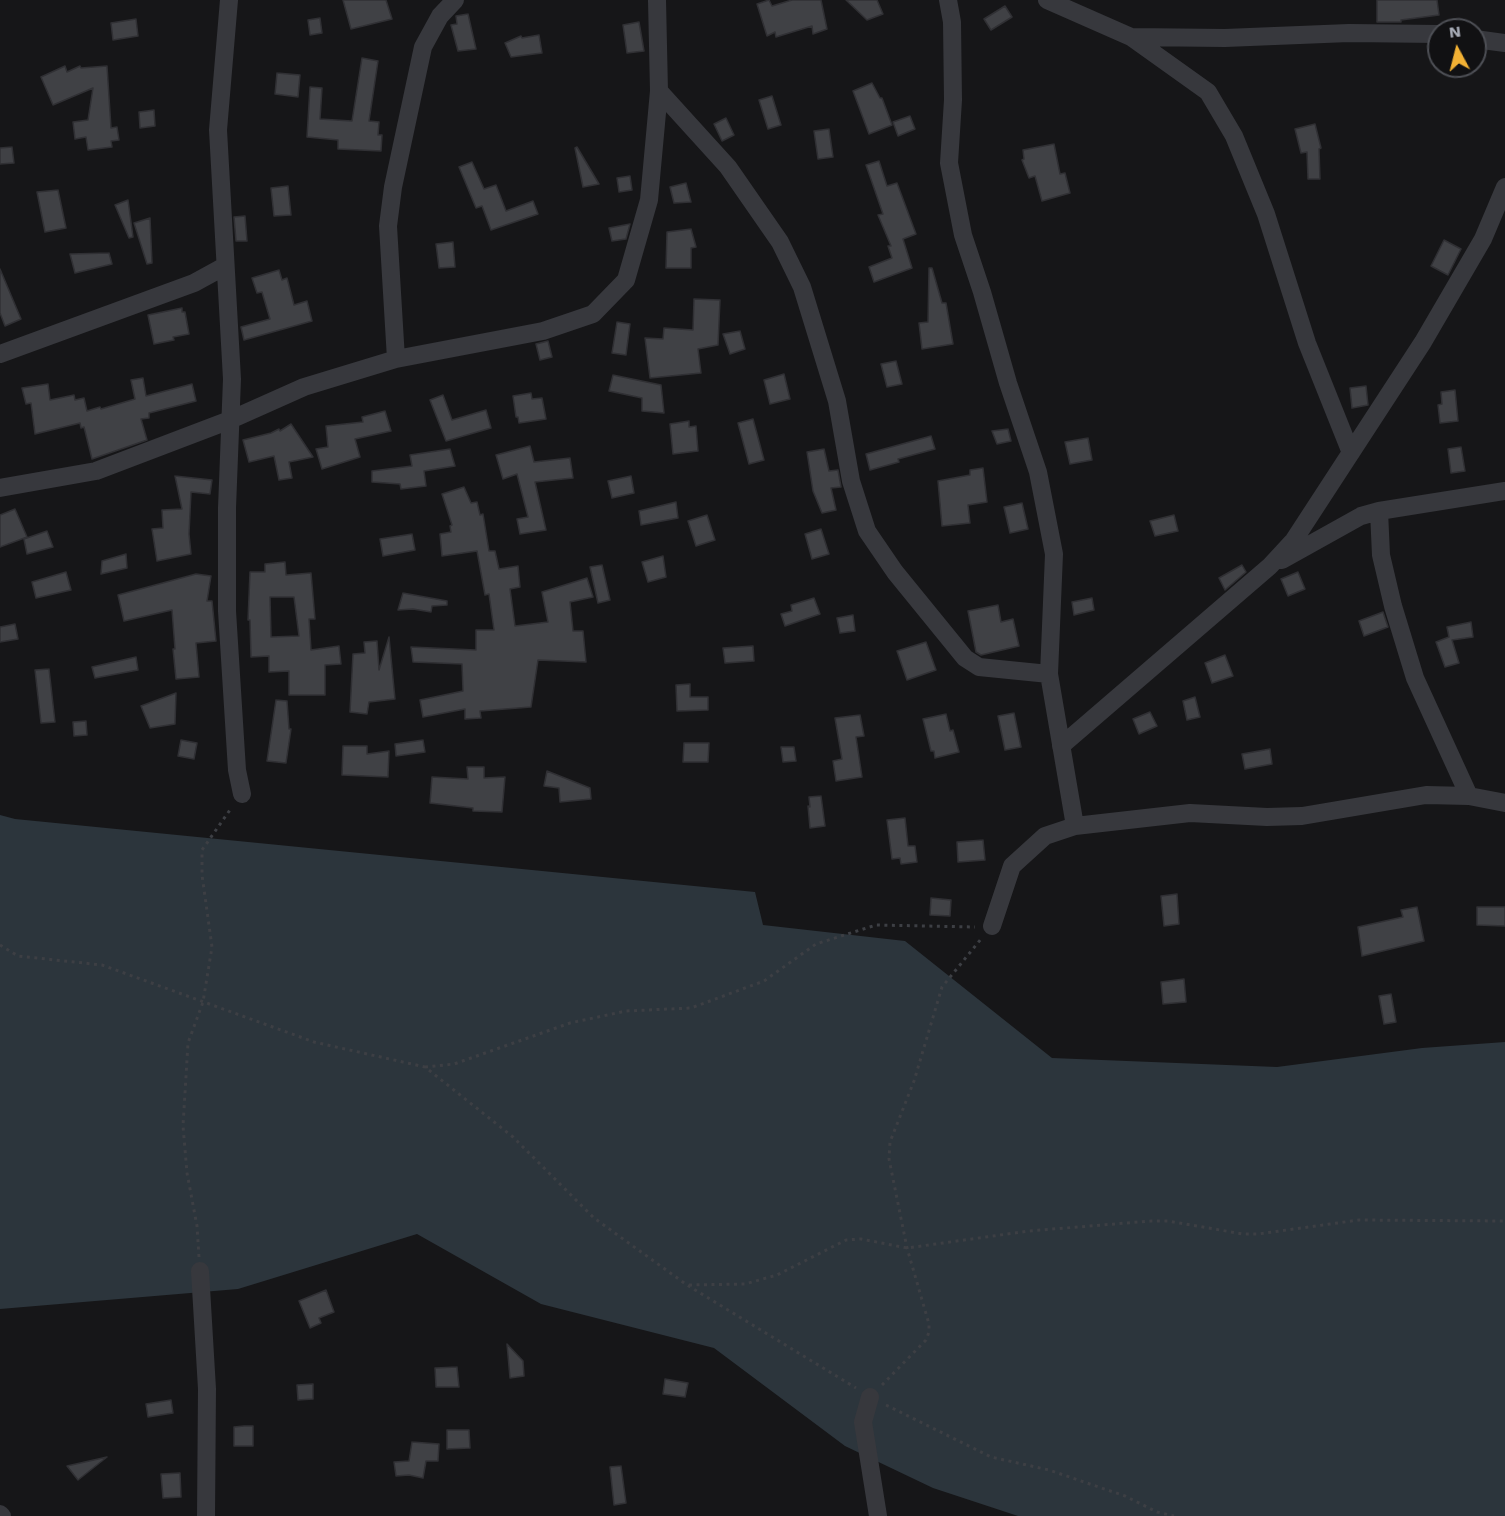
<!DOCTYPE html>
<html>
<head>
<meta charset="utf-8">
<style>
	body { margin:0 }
	#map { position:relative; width:1505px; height:1516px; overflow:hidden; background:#161618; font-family:"Work Sans",sans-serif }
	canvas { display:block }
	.north { position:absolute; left:1427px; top:18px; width:60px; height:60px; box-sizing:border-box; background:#111113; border:2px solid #4d4f55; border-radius:50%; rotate:353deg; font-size:16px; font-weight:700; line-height:24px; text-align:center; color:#a8adb8 }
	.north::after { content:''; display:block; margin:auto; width:21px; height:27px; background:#f2b134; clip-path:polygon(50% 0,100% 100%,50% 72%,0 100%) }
</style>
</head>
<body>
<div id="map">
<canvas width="1505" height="1516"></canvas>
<div class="north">N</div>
</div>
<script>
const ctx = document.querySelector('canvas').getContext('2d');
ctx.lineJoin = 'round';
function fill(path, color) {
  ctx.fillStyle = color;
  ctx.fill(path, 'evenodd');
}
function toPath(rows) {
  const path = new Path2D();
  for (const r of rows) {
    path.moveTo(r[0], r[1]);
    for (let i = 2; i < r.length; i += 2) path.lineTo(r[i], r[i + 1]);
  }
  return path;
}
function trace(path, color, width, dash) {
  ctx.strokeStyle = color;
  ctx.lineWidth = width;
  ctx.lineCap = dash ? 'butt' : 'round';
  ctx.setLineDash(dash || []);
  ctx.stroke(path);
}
const water = toPath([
	[0,815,15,819,755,892,763,925,905,941,1052,1058,1277,1067,1422,1048,1505,1042,1505,1516,1018,1516,933,1488,845,1446,714,1348,541,1304,417,1234,238,1289,0,1309]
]);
const building = toPath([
	[343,0,386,0,392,19,351,29,343,0],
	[769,0,772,6,792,0,821,0,827,29,813,34,812,26,776,37,775,32,767,36,757,4,769,0],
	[846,0,877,0,883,14,867,20,846,0],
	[1377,0,1437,0,1439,15,1401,20,1401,22,1377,22,1377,0],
	[1005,6,1012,17,991,30,984,19,1005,6],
	[468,14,476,49,458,51,451,25,457,24,456,16,468,14],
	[320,18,322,33,310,35,308,20,320,18],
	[136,19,138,36,113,40,111,23,136,19],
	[639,22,644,51,627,53,623,25,639,22],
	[539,35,542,53,511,57,505,43,521,36,522,38,539,35],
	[362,58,378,61,369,121,379,122,378,135,382,135,381,151,338,149,338,140,307,137,310,87,322,88,320,119,352,121,362,58],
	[65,66,67,72,80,66,81,68,107,66,111,128,117,127,119,140,111,141,112,147,88,150,86,137,75,139,73,122,88,120,93,88,53,105,41,77,65,66],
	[277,73,300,75,298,97,275,94,277,73],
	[872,83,880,98,882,98,892,125,869,134,853,91,872,83],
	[772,96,781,125,768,129,759,100,772,96],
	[154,110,155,126,140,128,139,112,154,110],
	[910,116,915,129,898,136,893,122,910,116],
	[726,118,734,135,722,141,714,124,726,118],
	[1315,124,1321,148,1319,149,1320,179,1308,179,1307,152,1301,153,1295,129,1315,124],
	[829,129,833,157,818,159,814,131,829,129],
	[1054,144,1060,174,1065,173,1070,193,1042,201,1035,176,1029,178,1022,160,1024,159,1023,150,1054,144],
	[12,147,14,163,0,164,0,148,12,147],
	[577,147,599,184,583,187,575,148,577,147],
	[879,161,887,186,897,183,916,234,903,239,912,268,874,282,869,267,892,258,888,246,891,246,878,215,883,214,866,165,879,161],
	[472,162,484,189,496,185,506,211,533,201,538,214,491,230,482,206,476,208,459,167,472,162],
	[630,176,632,190,619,192,617,178,630,176],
	[686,183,691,202,674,203,670,187,686,183],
	[288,186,291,215,274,216,271,188,288,186],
	[58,190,66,228,45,232,37,192,58,190],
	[128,200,133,237,129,238,115,205,128,200],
	[245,216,247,241,236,241,234,217,245,216],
	[150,218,152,263,147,264,134,223,150,218],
	[630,224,626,239,612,241,609,228,630,224],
	[691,229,696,247,691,248,691,268,666,268,667,232,691,229],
	[1444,240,1461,249,1448,275,1431,266,1444,240],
	[453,242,455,267,439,268,436,244,453,242],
	[109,253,112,264,75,273,70,254,109,253],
	[929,268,932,268,942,303,946,303,953,344,922,349,919,323,928,322,929,268],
	[0,269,21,319,5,326,0,313,0,269],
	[279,270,282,280,287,278,294,305,307,301,312,321,244,340,241,327,270,319,262,292,257,293,252,278,279,270],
	[694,299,720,300,718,345,698,349,701,373,650,378,645,338,663,339,664,328,693,330,694,299],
	[182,308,182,312,185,312,189,334,173,337,174,340,154,344,148,315,182,308],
	[617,322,630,324,626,355,612,353,617,322],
	[740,331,745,349,730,354,723,334,740,331],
	[548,341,552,357,540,360,536,344,548,341],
	[896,361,902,384,887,387,881,364,896,361],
	[784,374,790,399,770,404,764,380,784,374],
	[613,375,661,385,664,413,642,411,642,398,609,391,613,375],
	[143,378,146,396,192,384,196,401,149,413,149,418,141,419,147,440,92,459,84,427,81,428,80,423,35,434,31,403,26,404,22,388,48,384,50,400,74,395,75,400,84,398,87,411,100,407,101,409,135,399,131,380,143,378],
	[1366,386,1368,405,1352,408,1350,388,1366,386],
	[1455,390,1458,421,1440,423,1438,405,1442,404,1441,392,1455,390],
	[531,393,532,399,542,398,546,419,519,423,518,417,516,417,513,396,531,393],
	[443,395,452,420,486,410,491,428,446,441,430,400,443,395],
	[385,411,391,431,355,439,360,457,322,469,316,449,328,447,326,426,363,422,362,417,385,411],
	[753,419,764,460,749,464,738,423,753,419],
	[689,421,689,427,696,426,698,451,673,454,670,424,689,421],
	[291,424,313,457,289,462,292,478,279,480,274,456,249,462,243,440,271,433,279,429,280,431,291,424],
	[1008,429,1011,441,997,444,992,431,1008,429],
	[931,436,935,449,898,459,899,462,870,470,866,454,931,436],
	[1088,438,1092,460,1070,464,1065,442,1088,438],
	[530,446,534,462,570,458,573,478,535,482,546,530,520,534,517,519,528,517,517,474,503,479,496,455,530,446],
	[1461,447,1465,471,1451,473,1448,449,1461,447],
	[450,449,455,466,424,471,426,486,401,489,400,484,372,482,372,471,412,466,410,455,450,449],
	[824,449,829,471,838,470,841,487,831,488,836,510,822,513,813,491,807,452,824,449],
	[983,468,987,502,968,505,970,523,942,526,938,481,970,475,970,470,983,468],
	[175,476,212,480,210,494,191,492,189,534,191,554,157,561,152,529,163,528,162,510,182,509,175,476],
	[631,476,634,493,612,498,608,481,631,476],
	[464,487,471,503,477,502,480,515,483,514,489,551,495,551,499,569,518,566,520,587,510,589,515,626,548,622,542,592,587,578,593,597,570,602,573,631,583,631,586,662,538,660,531,707,480,711,481,718,465,719,465,709,423,717,420,700,463,691,462,664,413,662,411,647,476,650,476,630,494,630,489,594,485,595,477,551,442,556,440,534,451,532,450,526,452,525,442,494,464,487],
	[676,502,678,518,641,525,639,511,676,502],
	[1022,503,1028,529,1010,533,1004,507,1022,503],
	[15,509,27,537,0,547,0,515,15,509],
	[707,515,715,540,696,546,688,521,707,515],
	[1174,515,1178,531,1155,536,1150,521,1174,515],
	[821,529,829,554,812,559,805,534,821,529],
	[47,531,53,547,27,554,24,539,47,531],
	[412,534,415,550,383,556,380,539,412,534],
	[126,554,127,568,101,574,102,561,126,554],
	[663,556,666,577,648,582,642,562,663,556],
	[285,562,286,575,311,573,315,619,309,619,311,650,339,646,341,664,325,665,325,695,289,695,289,671,269,672,269,656,251,657,250,620,248,620,250,572,265,572,265,564,285,562],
	[270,597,294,597,299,636,271,637,270,597],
	[602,565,610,600,598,603,590,567,602,565],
	[1242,565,1246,572,1225,590,1219,578,1242,565],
	[66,572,71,590,36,598,32,582,66,572],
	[1298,572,1305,589,1288,596,1281,579,1298,572],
	[196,574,211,576,207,601,212,601,216,641,196,643,199,677,176,679,173,649,175,649,172,610,124,621,118,595,196,574],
	[403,593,447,601,447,605,432,606,431,612,413,609,398,610,403,593],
	[814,598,820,614,785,626,781,614,792,611,791,605,814,598],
	[1092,598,1094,610,1074,615,1072,602,1092,598],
	[998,605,1001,622,1013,619,1019,646,981,655,976,652,968,611,998,605],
	[1383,612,1388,627,1364,636,1359,621,1383,612],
	[853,615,855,631,840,633,837,618,853,615],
	[1471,622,1473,637,1452,640,1459,663,1445,667,1436,642,1449,637,1447,627,1471,622],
	[15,624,18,639,0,642,0,627,15,624],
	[389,637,395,699,369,702,367,714,350,712,353,654,365,653,364,642,377,641,379,670,389,637],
	[926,642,936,670,907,680,897,651,926,642],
	[753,646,754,661,725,663,723,648,753,646],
	[1225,655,1233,676,1212,683,1205,663,1225,655],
	[136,657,138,670,95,678,92,667,136,657],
	[49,669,55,722,41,723,35,670,49,669],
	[690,684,690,697,708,697,708,710,677,711,676,685,690,684],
	[176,693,175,724,150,728,141,706,176,693],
	[1195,697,1200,717,1187,720,1183,701,1195,697],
	[276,700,287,701,289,729,291,729,286,763,267,761,276,700],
	[1150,712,1157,726,1139,734,1133,719,1150,712],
	[1014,713,1021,747,1005,750,998,716,1014,713],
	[946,714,950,731,953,730,959,752,935,758,934,751,931,751,923,719,946,714],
	[860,715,864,736,856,737,862,777,836,781,833,761,842,759,835,718,860,715],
	[86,721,87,735,74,736,73,722,86,721],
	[181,740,197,743,194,759,178,756,181,740],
	[423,740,425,752,396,756,395,744,423,740],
	[684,743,709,743,708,762,683,762,684,743],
	[343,746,367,746,367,754,389,751,388,777,342,775,343,746],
	[781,747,794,747,796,761,783,762,781,747],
	[1270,749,1272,764,1245,769,1242,754,1270,749],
	[467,767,484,767,484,778,505,777,502,812,473,811,473,808,430,803,432,777,468,779,467,767],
	[547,771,590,788,591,799,560,802,559,788,544,786,547,771],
	[821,796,825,826,810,828,808,806,810,807,809,797,821,796],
	[905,818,908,846,915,846,917,862,901,864,900,858,892,859,887,820,905,818],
	[983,840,985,860,958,862,957,842,983,840],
	[1177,894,1179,924,1164,926,1161,896,1177,894],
	[931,898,951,900,950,916,930,915,931,898],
	[1417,907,1424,941,1362,956,1358,927,1403,917,1401,910,1417,907],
	[1477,907,1505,907,1505,926,1477,925,1477,907],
	[1184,979,1186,1002,1163,1004,1161,982,1184,979],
	[1391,994,1396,1022,1384,1024,1379,996,1391,994],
	[326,1290,334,1312,319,1318,321,1323,310,1328,299,1301,326,1290],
	[507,1344,523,1361,524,1376,510,1378,507,1344],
	[457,1367,459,1387,436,1387,435,1368,457,1367],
	[665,1379,688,1383,685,1397,663,1394,665,1379],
	[313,1384,313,1399,298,1400,297,1385,313,1384],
	[171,1400,173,1413,148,1417,146,1404,171,1400],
	[244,1426,253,1426,253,1446,234,1446,234,1427,244,1426],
	[447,1430,469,1430,470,1448,447,1449,447,1430],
	[412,1442,439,1444,438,1461,426,1461,423,1478,409,1475,396,1476,394,1462,409,1461,412,1442],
	[107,1457,78,1480,67,1466,107,1457],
	[621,1466,626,1503,614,1505,610,1467,621,1466],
	[180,1473,181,1497,163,1498,161,1474,180,1473]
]);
const path = toPath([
	[0,945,18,956,102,965,314,1042,425,1067,513,1137,594,1218,687,1285,856,1388],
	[425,1067,454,1064,570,1023,626,1011,691,1008,764,981,816,944,876,925,975,927],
	[199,1257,197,1226,187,1173,183,1126,188,1043,203,1002,212,947,202,875,202,850,232,807],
	[689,1285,745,1284,777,1275,846,1240,861,1239,907,1248,1029,1231,1151,1221,1168,1221,1243,1234,1258,1234,1359,1220,1505,1221],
	[882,1385,926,1340,929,1332,929,1324,907,1248,889,1159,890,1142,914,1081,942,987,981,939],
	[886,1405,991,1457,1049,1470,1125,1496,1157,1512,1174,1516]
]);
const minor = toPath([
	[229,0,218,130,232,379,227,508,227,611,237,770,242,794],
	[948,0,952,22,953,100,949,163,963,235,982,292,1008,383,1038,472,1054,554,1049,674,1075,826],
	[1047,0,1131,37,1208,92,1234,136,1266,214,1307,343,1351,453],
	[1131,37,1225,38,1349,33,1439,34],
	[1475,39,1505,43],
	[659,91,728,167,780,242,802,287,837,401,851,481,867,531,895,572,965,658,979,667,1049,674],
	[0,354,194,283,225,266],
	[396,359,388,226,393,187,423,47,440,16,455,0],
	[0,488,96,471,230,420,304,387,396,359,543,331,593,314,626,280,649,200,659,91,657,0],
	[1379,511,1381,555,1393,606,1415,678,1469,796],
	[1282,560,1361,516,1379,511,1505,491],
	[1061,746,1270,566,1294,540,1423,342,1483,239,1505,187],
	[992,926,1012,866,1045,836,1075,826,1190,813,1267,817,1302,816,1426,795,1469,796,1505,803],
	[200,1271,207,1389,206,1516],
	[870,1397,863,1422,878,1516],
	[0,1514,2,1516]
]);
fill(water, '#2c353c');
fill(building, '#404145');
trace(building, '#303034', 1.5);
trace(path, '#3d3f44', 3, [3, 4.5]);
trace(minor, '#37383d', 18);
</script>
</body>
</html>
